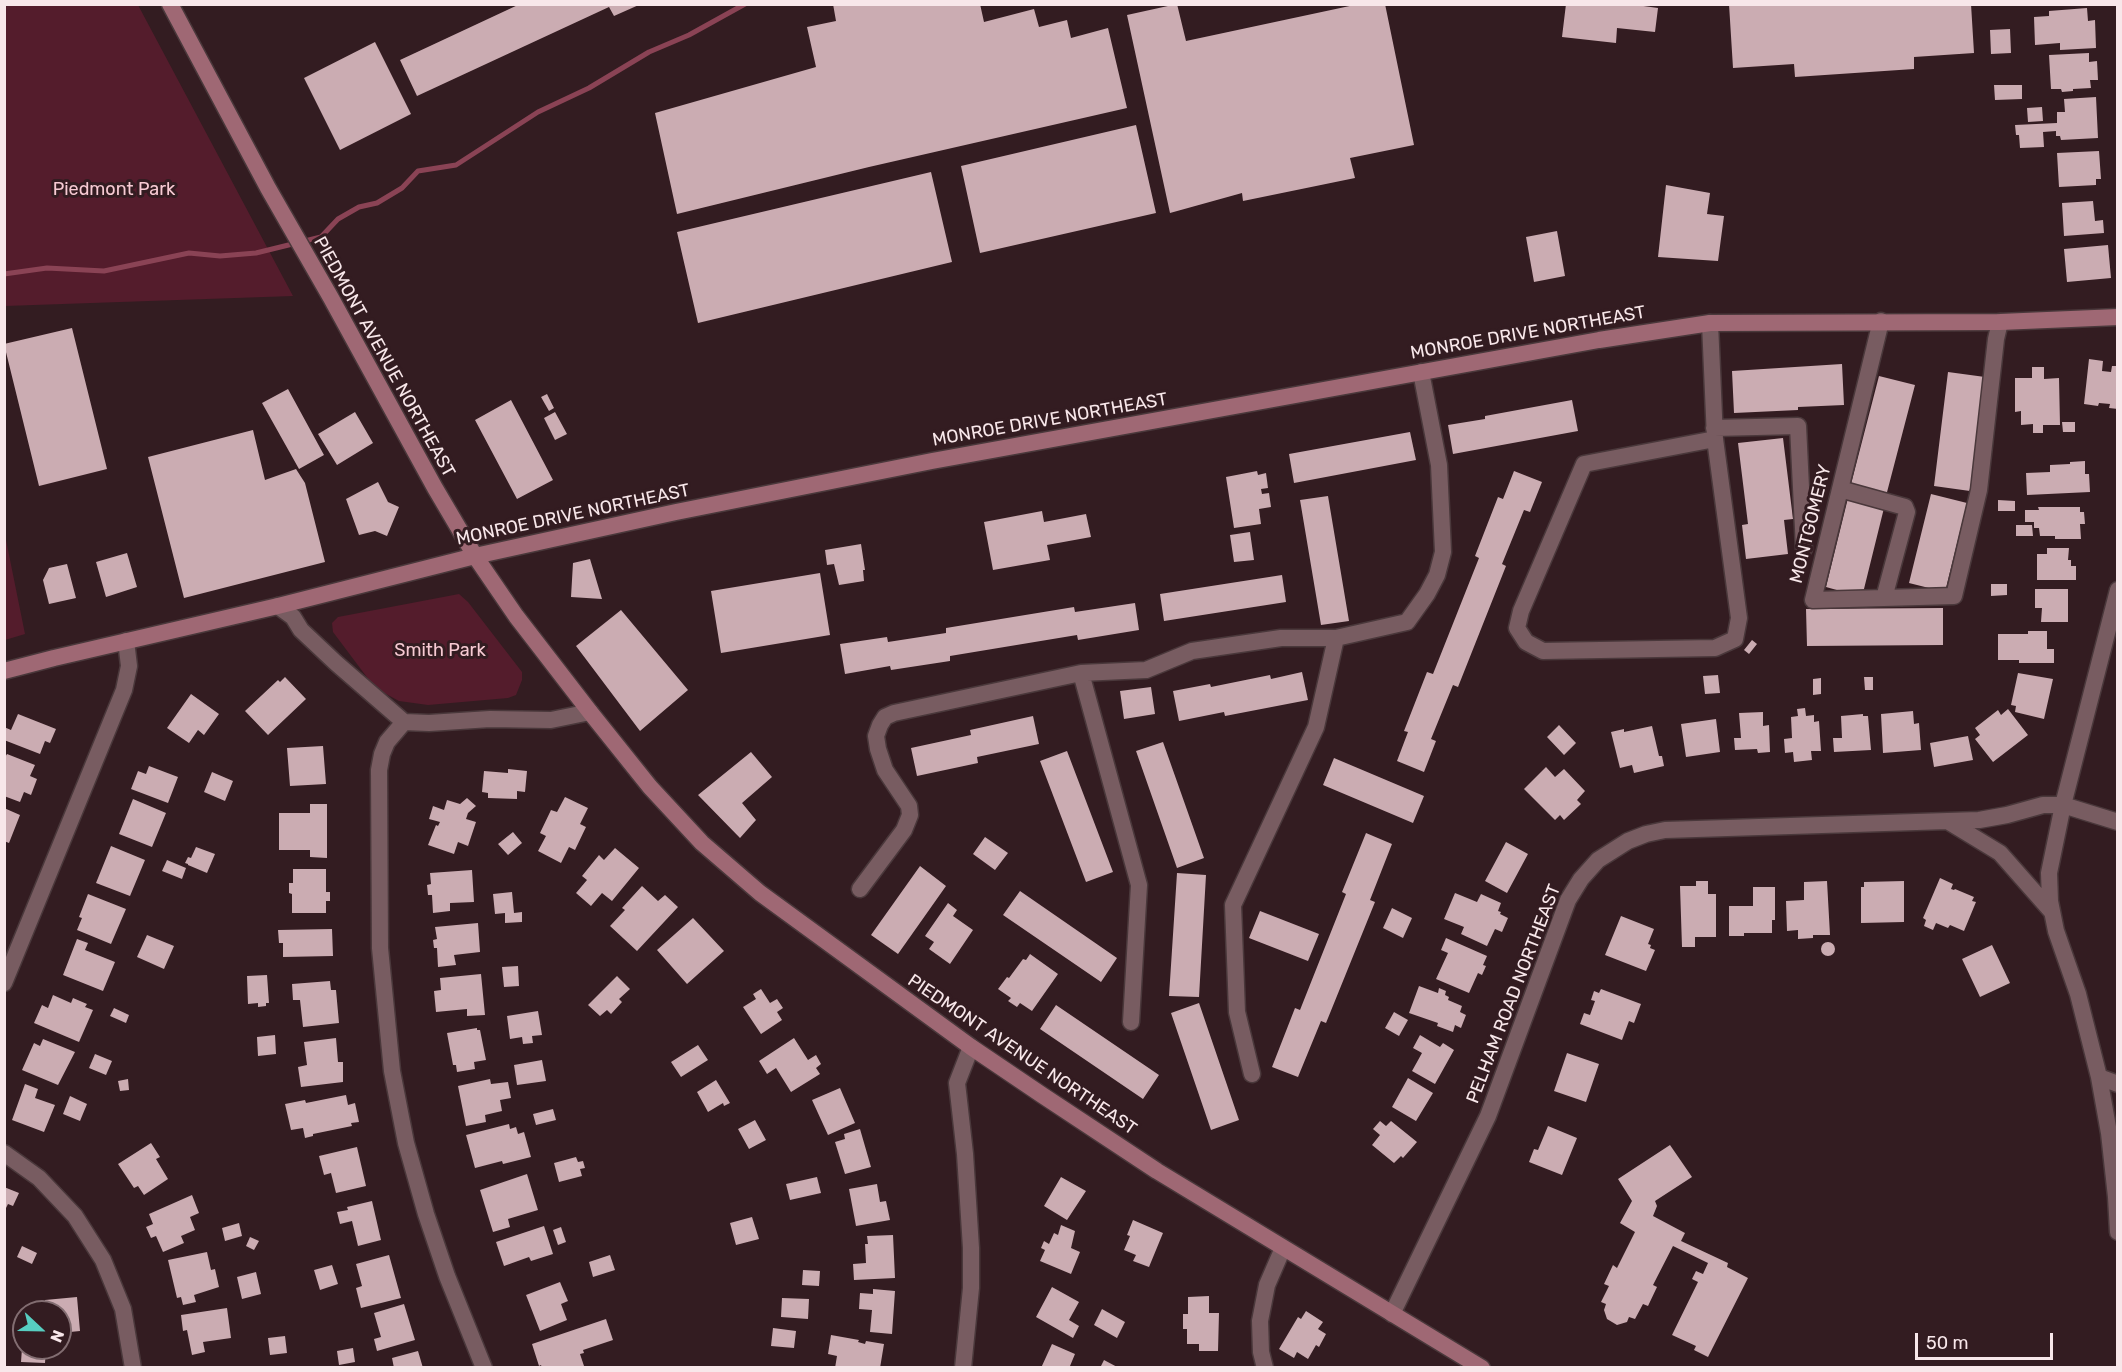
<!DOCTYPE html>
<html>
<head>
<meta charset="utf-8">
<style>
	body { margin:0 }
	#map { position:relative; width:2122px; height:1372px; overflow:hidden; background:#331c21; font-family:Rubik,sans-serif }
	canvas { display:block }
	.frame { position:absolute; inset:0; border:6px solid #f8e7ea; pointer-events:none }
	.north { position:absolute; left:12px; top:1300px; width:60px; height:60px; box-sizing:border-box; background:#331c21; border:2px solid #826d71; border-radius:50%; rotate:112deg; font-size:16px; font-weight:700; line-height:24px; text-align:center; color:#f8e7ea }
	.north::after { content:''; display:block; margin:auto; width:21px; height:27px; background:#57cec1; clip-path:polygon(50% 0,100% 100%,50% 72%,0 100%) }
	.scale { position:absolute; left:1915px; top:1333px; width:138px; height:27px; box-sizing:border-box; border:3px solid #f8e7ea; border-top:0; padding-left:8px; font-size:18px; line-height:21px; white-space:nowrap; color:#f8e7ea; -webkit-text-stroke:4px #331c21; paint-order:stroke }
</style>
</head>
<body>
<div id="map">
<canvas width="2122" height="1372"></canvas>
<div class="frame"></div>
<div class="north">N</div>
<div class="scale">50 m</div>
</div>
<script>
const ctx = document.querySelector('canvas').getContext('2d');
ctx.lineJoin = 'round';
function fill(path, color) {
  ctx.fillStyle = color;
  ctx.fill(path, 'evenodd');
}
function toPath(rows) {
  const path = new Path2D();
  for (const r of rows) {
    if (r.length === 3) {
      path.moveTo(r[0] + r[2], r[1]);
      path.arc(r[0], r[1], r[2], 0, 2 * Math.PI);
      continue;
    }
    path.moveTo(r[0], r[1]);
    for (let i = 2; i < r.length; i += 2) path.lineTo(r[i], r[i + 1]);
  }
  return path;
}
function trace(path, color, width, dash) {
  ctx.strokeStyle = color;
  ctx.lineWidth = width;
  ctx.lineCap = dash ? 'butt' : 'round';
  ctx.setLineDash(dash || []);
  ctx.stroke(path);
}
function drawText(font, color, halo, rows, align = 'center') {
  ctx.font = font + ' Rubik,sans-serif';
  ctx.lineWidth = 6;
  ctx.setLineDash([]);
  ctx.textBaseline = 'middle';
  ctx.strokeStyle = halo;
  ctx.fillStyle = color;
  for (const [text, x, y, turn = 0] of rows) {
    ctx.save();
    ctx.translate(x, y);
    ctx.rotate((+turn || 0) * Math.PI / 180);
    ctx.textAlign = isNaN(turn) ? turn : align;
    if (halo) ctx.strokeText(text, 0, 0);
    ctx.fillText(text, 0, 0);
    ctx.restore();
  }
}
const green = toPath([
	[4,5,138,5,293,296,5,306],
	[5,535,25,634,5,640,4,640],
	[459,594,468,602,522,672,522,680,516,695,508,698,428,705,399,701,375,688,333,632,332,623,338,617]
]);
const stream = toPath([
	[4,274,47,268,104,271,189,253,220,256,256,253,321,237,338,219,359,207,377,203,402,188,418,171,456,165,538,112,589,88,649,52,689,35,745,4]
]);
const building = toPath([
	[520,4,641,4,614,16,609,7,417,96,400,60],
	[833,4,980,4,984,22,1034,9,1039,27,1067,20,1071,38,1108,28,1127,108,869,167,677,214,655,113,816,67,807,27,836,21],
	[1177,4,1186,41,1359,4,1385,4,1414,145,1350,158,1355,178,1243,201,1242,193,1170,213,1127,15],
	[1566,4,1629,4,1658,8,1655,32,1617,28,1616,43,1562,37],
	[1729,4,1971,4,1974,53,1914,57,1914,69,1795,77,1794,64,1733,68],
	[2087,8,2088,21,2095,20,2096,48,2060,50,2060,43,2035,45,2034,17,2049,16,2049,11],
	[2010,29,2011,53,1991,54,1990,30],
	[375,42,411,114,340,150,304,78],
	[2089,53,2089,62,2097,61,2098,80,2090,80,2091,88,2073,89,2073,91,2062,92,2061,89,2051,89,2049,55],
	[1994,85,2022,85,2022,99,1995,100],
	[2096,97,2098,138,2061,140,2060,136,2056,136,2056,131,2043,132,2044,147,2020,148,2019,135,2016,135,2015,125,2057,123,2057,112,2065,112,2064,99],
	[2042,107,2043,121,2028,122,2027,108],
	[1136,125,1156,213,980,253,961,166],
	[2099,151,2101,179,2096,179,2096,185,2059,187,2057,153],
	[931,172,952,262,698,323,677,232],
	[1666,185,1710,193,1707,214,1724,216,1718,261,1658,257],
	[2093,201,2095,221,2103,220,2104,233,2064,236,2062,203],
	[1557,231,1565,276,1534,282,1526,237],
	[2108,245,2111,278,2067,282,2064,249],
	[72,328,107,469,39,486,4,344],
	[2089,359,2103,361,2102,371,2111,372,2112,366,2118,366,2118,409,2109,408,2110,404,2099,403,2098,406,2084,404],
	[1842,364,1844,405,1798,407,1798,410,1734,413,1732,371],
	[2032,367,2044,367,2044,379,2059,378,2060,425,2043,425,2043,433,2033,433,2033,424,2021,425,2021,411,2015,412,2015,378,2032,378],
	[1948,372,1985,377,1970,491,1934,486],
	[1879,376,1915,385,1886,496,1850,488],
	[288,389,324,455,299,469,262,403],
	[547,394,554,408,549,411,541,397],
	[511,400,553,480,517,499,475,420],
	[1572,400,1578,431,1453,454,1448,425,1485,419,1485,416],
	[355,412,373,443,337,465,318,434],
	[555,412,567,434,555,440,544,418],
	[2062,422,2075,422,2075,432,2063,432],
	[253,430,265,480,296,469,305,483,325,562,184,598,148,457],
	[1410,432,1416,460,1294,483,1289,454],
	[1783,438,1793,519,1784,520,1788,554,1746,559,1742,525,1748,524,1738,443],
	[2085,461,2085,474,2089,474,2090,492,2027,495,2026,473,2050,472,2050,465,2070,464,2070,462],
	[1257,471,1258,475,1266,473,1268,488,1261,489,1262,494,1269,493,1271,507,1259,509,1261,524,1234,528,1226,477],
	[1514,471,1542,482,1530,512,1524,510,1502,564,1506,566,1458,687,1453,685,1431,739,1436,741,1424,772,1397,761,1408,732,1404,731,1427,672,1433,674,1479,558,1475,556,1498,497,1503,499],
	[378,482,388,502,399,507,387,536,375,531,359,535,346,499],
	[1931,494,1967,503,1945,592,1909,583],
	[1328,496,1349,621,1321,625,1300,500],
	[1848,498,1884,508,1862,597,1826,587],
	[1998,500,2015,501,2015,511,1998,511],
	[2038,507,2080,507,2080,512,2084,512,2085,524,2080,524,2081,539,2055,539,2055,536,2040,536,2039,528,2034,528,2034,522,2025,522,2025,510,2039,510],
	[1042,511,1044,522,1086,514,1091,537,1047,545,1050,560,993,570,984,522],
	[2016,525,2032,525,2033,536,2016,536],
	[1250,532,1254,560,1234,562,1230,535],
	[861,544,865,570,863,570,864,581,839,585,834,564,827,565,825,550],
	[2047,548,2069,548,2068,560,2071,560,2071,566,2076,566,2076,580,2037,580,2037,554,2047,554],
	[127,553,137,587,106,597,96,562],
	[590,559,602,599,571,597,573,563],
	[67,564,76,598,49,604,43,580,49,568],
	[820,573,830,635,721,653,711,591],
	[1282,575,1286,602,1164,621,1160,594],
	[1991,584,2007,584,2007,595,1991,596],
	[2035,589,2068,589,2068,622,2041,622,2042,608,2035,608],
	[1135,603,1139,630,1078,640,1077,635,950,656,950,661,891,670,890,666,845,674,840,644,887,637,888,642,946,633,946,628,1074,607,1075,612],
	[1943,608,1943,645,1807,646,1806,609],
	[621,610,688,690,640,731,576,646],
	[2028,631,2047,631,2047,649,2054,649,2054,663,2019,663,2019,660,1998,660,1998,634,2028,634],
	[1752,640,1757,644,1749,654,1744,650],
	[1302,672,1308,700,1225,716,1224,712,1179,721,1173,691,1210,684,1211,687,1270,675,1271,679],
	[2018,673,2053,679,2044,719,2015,712,2016,706,2011,705],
	[1718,675,1720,693,1705,694,1703,676],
	[285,677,306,699,268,735,245,711,278,680,280,682],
	[1864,677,1873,677,1873,690,1865,690],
	[1821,678,1821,694,1813,695,1813,679],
	[1151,687,1155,714,1124,719,1120,691],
	[191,694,219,714,204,735,198,730,189,743,167,728],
	[1805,708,1806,716,1814,715,1814,722,1819,721,1821,751,1811,751,1812,760,1794,762,1793,752,1785,753,1784,739,1792,738,1791,717,1798,716,1797,709],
	[2008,709,2028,735,1993,762,1975,739,1980,735,1975,728,1998,710,2001,715],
	[1913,711,1914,724,1919,723,1921,750,1883,753,1881,714],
	[1763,712,1763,726,1769,725,1770,752,1758,753,1757,749,1735,750,1734,738,1741,738,1739,713],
	[18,714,56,729,50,743,45,741,40,754,4,740,4,727,11,730],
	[1863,714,1863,716,1868,716,1871,750,1834,752,1833,738,1842,738,1841,716],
	[1033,716,1039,744,977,757,978,763,917,776,911,748,971,735,970,730],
	[1716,719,1720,752,1686,757,1681,724],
	[1559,725,1576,743,1564,755,1547,737],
	[1652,726,1659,756,1662,756,1664,766,1634,773,1632,765,1620,768,1611,732,1624,729,1624,732],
	[1968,736,1973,760,1934,767,1930,743],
	[1163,742,1204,858,1177,868,1136,751],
	[323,746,326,784,290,786,287,748],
	[1067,751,1113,872,1086,882,1040,761],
	[751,752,772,777,742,803,756,820,740,838,698,795],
	[7,754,35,765,30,776,37,779,31,795,24,792,20,802,4,796,4,759],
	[1334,758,1424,796,1413,823,1323,785],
	[149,766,178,777,168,803,131,789,138,771,146,774],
	[1546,767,1555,777,1564,769,1585,791,1577,800,1581,804,1564,820,1560,815,1555,820,1524,789],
	[508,769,527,771,525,792,517,791,517,799,488,798,488,793,482,792,484,771,508,773],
	[212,772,233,781,225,801,204,792],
	[565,797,588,808,580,824,586,827,575,850,569,847,561,863,538,851,546,836,540,833,551,810,557,812],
	[467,798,476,806,468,813,466,819,476,822,468,846,458,842,454,854,428,845,436,825,438,826,440,822,429,819,433,806,444,810,447,800,460,804],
	[133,799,166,813,152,847,119,834],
	[310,804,327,804,327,858,310,857,310,850,279,850,279,813,310,813],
	[4,808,20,815,9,843,4,841],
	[513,832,522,843,508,855,498,844],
	[1366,833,1392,844,1370,900,1375,902,1326,1023,1321,1021,1298,1077,1272,1067,1295,1008,1300,1010,1346,894,1342,892],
	[985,837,1008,853,995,870,973,854],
	[1506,842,1528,854,1507,893,1485,881],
	[111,846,145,860,130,896,96,883],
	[196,847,215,854,207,873,188,865,188,864,185,863,188,857,191,858],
	[615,848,639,868,612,901,602,893,591,906,576,893,587,880,582,876,599,855,604,860],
	[167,860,186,868,182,879,162,871],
	[920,866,946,886,898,954,871,935],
	[293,869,326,869,326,892,330,892,330,901,326,901,326,913,292,913,292,894,289,893,289,883,293,883],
	[472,870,474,902,450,903,450,911,433,913,432,895,428,895,427,885,431,884,430,873],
	[1177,873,1206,875,1199,997,1169,996],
	[1940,878,1953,884,1951,889,1954,890,1955,889,1974,897,1972,901,1976,902,1964,931,1950,925,1948,928,1936,923,1933,930,1924,926,1926,920,1923,918],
	[1696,881,1708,881,1708,894,1716,894,1716,937,1695,937,1695,947,1682,947,1680,886,1696,886],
	[1827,881,1830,935,1813,935,1813,938,1798,939,1798,930,1787,931,1786,901,1804,900,1804,882],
	[1904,881,1904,922,1861,923,1861,887,1864,887,1864,882],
	[642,886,658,901,665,895,678,907,637,951,610,926,625,910,622,908],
	[1753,887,1775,887,1775,920,1772,920,1772,933,1744,933,1744,936,1729,936,1729,906,1753,906],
	[1020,891,1117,958,1101,982,1003,915],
	[512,892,514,913,522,912,522,922,505,923,505,913,495,914,493,894],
	[1455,893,1477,902,1481,894,1501,903,1498,911,1501,912,1500,914,1508,918,1502,932,1495,929,1487,946,1461,934,1464,927,1444,919],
	[88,894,126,909,111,944,77,930,82,918,79,917],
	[948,903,957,910,953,916,973,930,950,964,929,949,934,942,925,936],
	[1392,908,1412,918,1403,938,1383,928],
	[1260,911,1319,934,1308,961,1249,938],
	[1621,916,1654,929,1648,944,1651,945,1650,948,1655,950,1646,971,1605,955],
	[693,918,724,951,687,984,657,950],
	[478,923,480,952,454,955,456,965,438,967,437,948,434,948,433,940,437,939,435,927],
	[332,929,333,956,283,957,283,943,279,943,278,930],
	[147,935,174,946,164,969,137,957],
	[1446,938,1487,956,1483,965,1486,966,1482,975,1478,973,1469,993,1436,979,1448,953,1441,950],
	[77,939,88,943,85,950,115,962,103,991,63,975],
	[1828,949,7],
	[1992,945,2010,983,1980,997,1962,959],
	[1030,954,1058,974,1032,1011,1020,1003,1017,1007,1008,1001,1011,998,998,989,1007,977,1009,978,1023,959,1026,960],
	[518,966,519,986,504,987,502,967],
	[481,974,485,1015,467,1016,467,1009,436,1012,434,991,441,990,440,978],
	[267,975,269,1003,266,1003,266,1006,258,1007,258,1003,248,1004,247,976],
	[617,976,630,989,619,999,622,1002,611,1014,607,1010,600,1016,588,1005],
	[330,981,331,990,336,990,339,1023,303,1027,300,1000,293,1000,292,984],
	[1419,986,1438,993,1439,988,1446,991,1445,995,1449,997,1448,1000,1462,1006,1460,1012,1466,1015,1461,1028,1455,1025,1453,1032,1437,1026,1438,1023,1409,1013],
	[761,989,770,1003,777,999,783,1008,777,1012,782,1020,761,1034,743,1007,756,999,753,994],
	[1601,989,1641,1004,1634,1023,1629,1021,1622,1040,1580,1024,1584,1013,1590,1015,1595,1001,1591,1000,1594,991,1599,993],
	[53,995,71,1003,73,998,87,1004,85,1007,93,1010,79,1042,34,1023,42,1005,48,1008],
	[1199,1003,1239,1120,1211,1130,1171,1013],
	[1056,1005,1159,1075,1143,1099,1040,1029],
	[114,1008,129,1015,126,1023,110,1016],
	[538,1011,542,1035,532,1036,533,1043,523,1044,522,1037,510,1039,507,1016],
	[1394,1012,1408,1020,1399,1036,1385,1028],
	[477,1028,477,1030,480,1030,486,1060,474,1062,475,1069,457,1072,456,1065,453,1065,447,1033],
	[275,1035,276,1054,258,1056,257,1037],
	[1420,1035,1440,1047,1443,1043,1454,1050,1435,1084,1412,1071,1422,1053,1413,1048],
	[336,1038,338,1062,343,1062,343,1082,301,1087,298,1067,307,1065,304,1042],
	[794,1038,808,1060,816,1055,821,1064,816,1068,820,1074,791,1092,776,1068,767,1074,759,1061],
	[43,1039,75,1052,58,1085,22,1070,34,1043,40,1046],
	[698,1045,708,1060,681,1077,671,1062],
	[1567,1053,1599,1064,1586,1102,1554,1091],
	[95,1054,112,1061,106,1075,89,1068],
	[542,1060,546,1081,517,1085,514,1065],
	[1408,1078,1433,1093,1416,1121,1392,1107],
	[128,1079,129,1090,120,1091,118,1081],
	[490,1079,491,1084,508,1082,511,1098,500,1100,502,1111,485,1115,486,1122,466,1126,458,1086],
	[716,1080,730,1103,724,1106,723,1103,708,1112,697,1092],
	[25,1084,38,1089,35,1098,55,1105,44,1132,12,1120],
	[840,1088,855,1123,828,1135,812,1100],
	[346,1095,348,1105,355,1103,359,1122,351,1123,352,1126,313,1134,313,1136,305,1138,303,1128,291,1130,285,1104,305,1100,306,1103],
	[70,1096,87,1104,80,1121,63,1114],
	[553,1109,556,1120,536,1125,533,1114],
	[755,1120,766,1140,749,1149,738,1129],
	[1380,1121,1386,1126,1391,1121,1417,1142,1403,1158,1401,1156,1394,1163,1372,1145,1380,1135,1373,1129],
	[509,1124,510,1129,516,1127,518,1134,524,1132,531,1157,503,1164,502,1161,475,1168,466,1135],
	[1548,1126,1577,1138,1562,1175,1529,1162,1534,1149,1538,1150],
	[860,1129,871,1167,845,1174,835,1142,845,1139,844,1134],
	[151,1143,160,1157,156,1159,168,1179,144,1195,138,1186,134,1188,118,1164],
	[1670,1145,1692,1177,1655,1201,1657,1206,1653,1216,1685,1233,1681,1241,1728,1263,1727,1267,1748,1278,1708,1357,1694,1350,1696,1346,1672,1335,1698,1282,1692,1279,1696,1271,1703,1274,1708,1263,1673,1246,1653,1285,1657,1287,1648,1306,1643,1304,1635,1319,1629,1317,1627,1322,1617,1325,1607,1319,1604,1310,1606,1304,1601,1302,1609,1286,1604,1284,1613,1265,1617,1268,1635,1232,1620,1223,1632,1201,1618,1179],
	[357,1147,366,1186,336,1193,331,1173,324,1175,319,1156],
	[576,1157,578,1162,583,1161,585,1168,580,1169,582,1176,559,1182,554,1163],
	[527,1174,538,1210,508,1219,510,1227,493,1232,480,1190],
	[817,1177,821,1193,790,1200,786,1184],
	[1061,1177,1086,1191,1067,1220,1044,1206],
	[877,1184,880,1202,886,1201,890,1220,856,1226,849,1189],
	[4,1187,19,1193,13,1206,8,1204,4,1212],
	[192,1195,199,1213,190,1217,195,1230,181,1236,184,1243,163,1252,156,1236,151,1238,146,1227,153,1224,149,1214],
	[372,1201,381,1240,358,1246,352,1221,340,1224,337,1212,348,1210,347,1207],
	[752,1217,759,1239,736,1245,730,1223],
	[1133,1220,1163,1233,1149,1267,1133,1261,1136,1255,1124,1250,1130,1236,1127,1235],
	[239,1223,242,1236,225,1241,222,1228],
	[1061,1225,1075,1231,1071,1248,1080,1252,1071,1274,1040,1261,1045,1250,1041,1248,1044,1241,1049,1244,1054,1233,1058,1235],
	[544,1226,553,1254,531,1261,529,1257,504,1266,496,1242],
	[561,1227,566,1242,558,1245,553,1230],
	[893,1235,895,1278,854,1280,853,1264,866,1263,865,1244,868,1244,867,1236],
	[250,1237,259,1241,254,1250,246,1246],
	[22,1246,37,1253,32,1264,17,1257],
	[207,1252,211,1270,215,1269,219,1287,194,1295,196,1302,183,1305,181,1297,177,1298,168,1260],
	[389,1255,401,1298,361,1308,356,1288,362,1286,356,1264],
	[610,1255,615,1270,593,1277,589,1262],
	[332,1265,338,1284,320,1290,314,1270],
	[803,1270,820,1271,819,1286,802,1285],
	[256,1272,261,1294,242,1299,237,1277],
	[560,1282,568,1301,561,1304,567,1320,540,1331,526,1295],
	[1052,1287,1079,1302,1069,1320,1079,1326,1073,1338,1036,1317],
	[873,1289,895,1291,892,1334,870,1332,872,1310,859,1309,860,1293,873,1294],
	[1209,1296,1209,1313,1219,1313,1218,1351,1199,1351,1199,1344,1187,1344,1187,1329,1183,1329,1183,1314,1188,1314,1188,1297],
	[77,1297,80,1331,60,1333,60,1312,46,1312,45,1300],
	[782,1298,809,1299,808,1319,781,1317],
	[404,1304,415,1340,377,1351,374,1339,381,1337,374,1313],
	[227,1308,231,1338,203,1342,205,1352,192,1355,187,1330,183,1331,181,1315],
	[1102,1309,1125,1322,1117,1338,1094,1325],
	[1306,1311,1323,1322,1318,1329,1326,1334,1319,1347,1316,1345,1308,1359,1297,1352,1294,1358,1279,1349,1298,1317,1301,1319],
	[606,1319,613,1340,583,1350,584,1353,580,1354,584,1366,542,1368,541,1365,539,1366,532,1344],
	[773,1328,796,1331,794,1348,771,1346],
	[831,1335,859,1340,858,1342,865,1344,866,1341,884,1344,880,1368,835,1368,837,1356,828,1354],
	[285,1336,287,1353,270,1355,268,1338],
	[1052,1344,1075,1354,1070,1366,1073,1368,1041,1368],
	[22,1348,46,1348,45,1363,21,1362],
	[353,1348,355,1362,339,1365,337,1351],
	[418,1351,423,1368,394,1368,392,1358],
	[1104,1360,1119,1368,1100,1368]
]);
const minor = toPath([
	[1881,321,1813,600,1954,596,1979,490,1996,339,2000,322],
	[1710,323,1715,439,1739,618,1735,639,1715,648,1543,651,1526,642,1517,628,1521,611,1584,464,1715,439],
	[1714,428,1798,426,1804,549],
	[1840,489,1905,507,1907,512,1884,598],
	[2118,590,2063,805,2049,873,2050,901,2056,931,2078,994,2099,1077,2109,1133,2116,1197,2118,1232],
	[278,606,293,617,301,630,336,663,404,722],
	[1081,673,1139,885,1131,1022],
	[404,722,387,742,382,754,379,770,380,948,392,1071,406,1143,426,1214,447,1276,484,1368],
	[404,722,429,723,490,719,551,720,590,712],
	[1949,822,2000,853,2052,912],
	[860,889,904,830,910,815,909,806,885,770,878,749,876,736,880,725,885,717,894,713,1081,673,1146,670,1192,651,1281,638,1336,638,1407,622,1427,594,1437,575,1443,552,1439,465,1421,372],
	[4,983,124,690,129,666,126,641],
	[1252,1074,1237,1012,1233,905,1316,727,1336,638],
	[2099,1077,2118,1084],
	[4,1153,39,1178,75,1216,103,1260,123,1309,133,1368],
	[1392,1314,1488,1116,1568,900,1581,879,1598,860,1628,841,1646,834,1665,830,1979,820,2007,815,2043,805,2063,805,2118,822],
	[963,1368,971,1288,971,1248,965,1154,957,1083,971,1047],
	[1265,1368,1261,1352,1260,1321,1267,1285,1283,1248]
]);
const secondary = toPath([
	[170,4,268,188,331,298,435,488,475,556,516,616,590,712,650,787,702,843,760,893,971,1047,1042,1095,1157,1171,1482,1368],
	[4,671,54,658,278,606,475,556,676,512,932,461,1599,340,1710,323,2000,322,2118,317]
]);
const parkNames = [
	["Piedmont Park",114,190],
	["Smith Park",440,651]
];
const streetNames = [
	["MONROE DRIVE NORTHEAST",1528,333,-10],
	["PIEDMONT AVENUE NORTHEAST",384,357,61],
	["MONROE DRIVE NORTHEAST",1050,420,-10],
	["MONROE DRIVE NORTHEAST",573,515,-12],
	["MONTGOMERY",1811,524,-76],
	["PELHAM ROAD NORTHEAST",1514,994,-69],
	["PIEDMONT AVENUE NORTHEAST",1022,1055,34]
];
fill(green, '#541c2c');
trace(stream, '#8a4355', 5);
fill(building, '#cbacb2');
trace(minor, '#4a383b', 19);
trace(secondary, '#4a383b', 19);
trace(minor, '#785c61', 16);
trace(secondary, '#9f6874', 16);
drawText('18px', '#f7cad3', '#331c21', parkNames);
drawText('18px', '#f8e7ea', '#331c21', streetNames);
</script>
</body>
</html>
